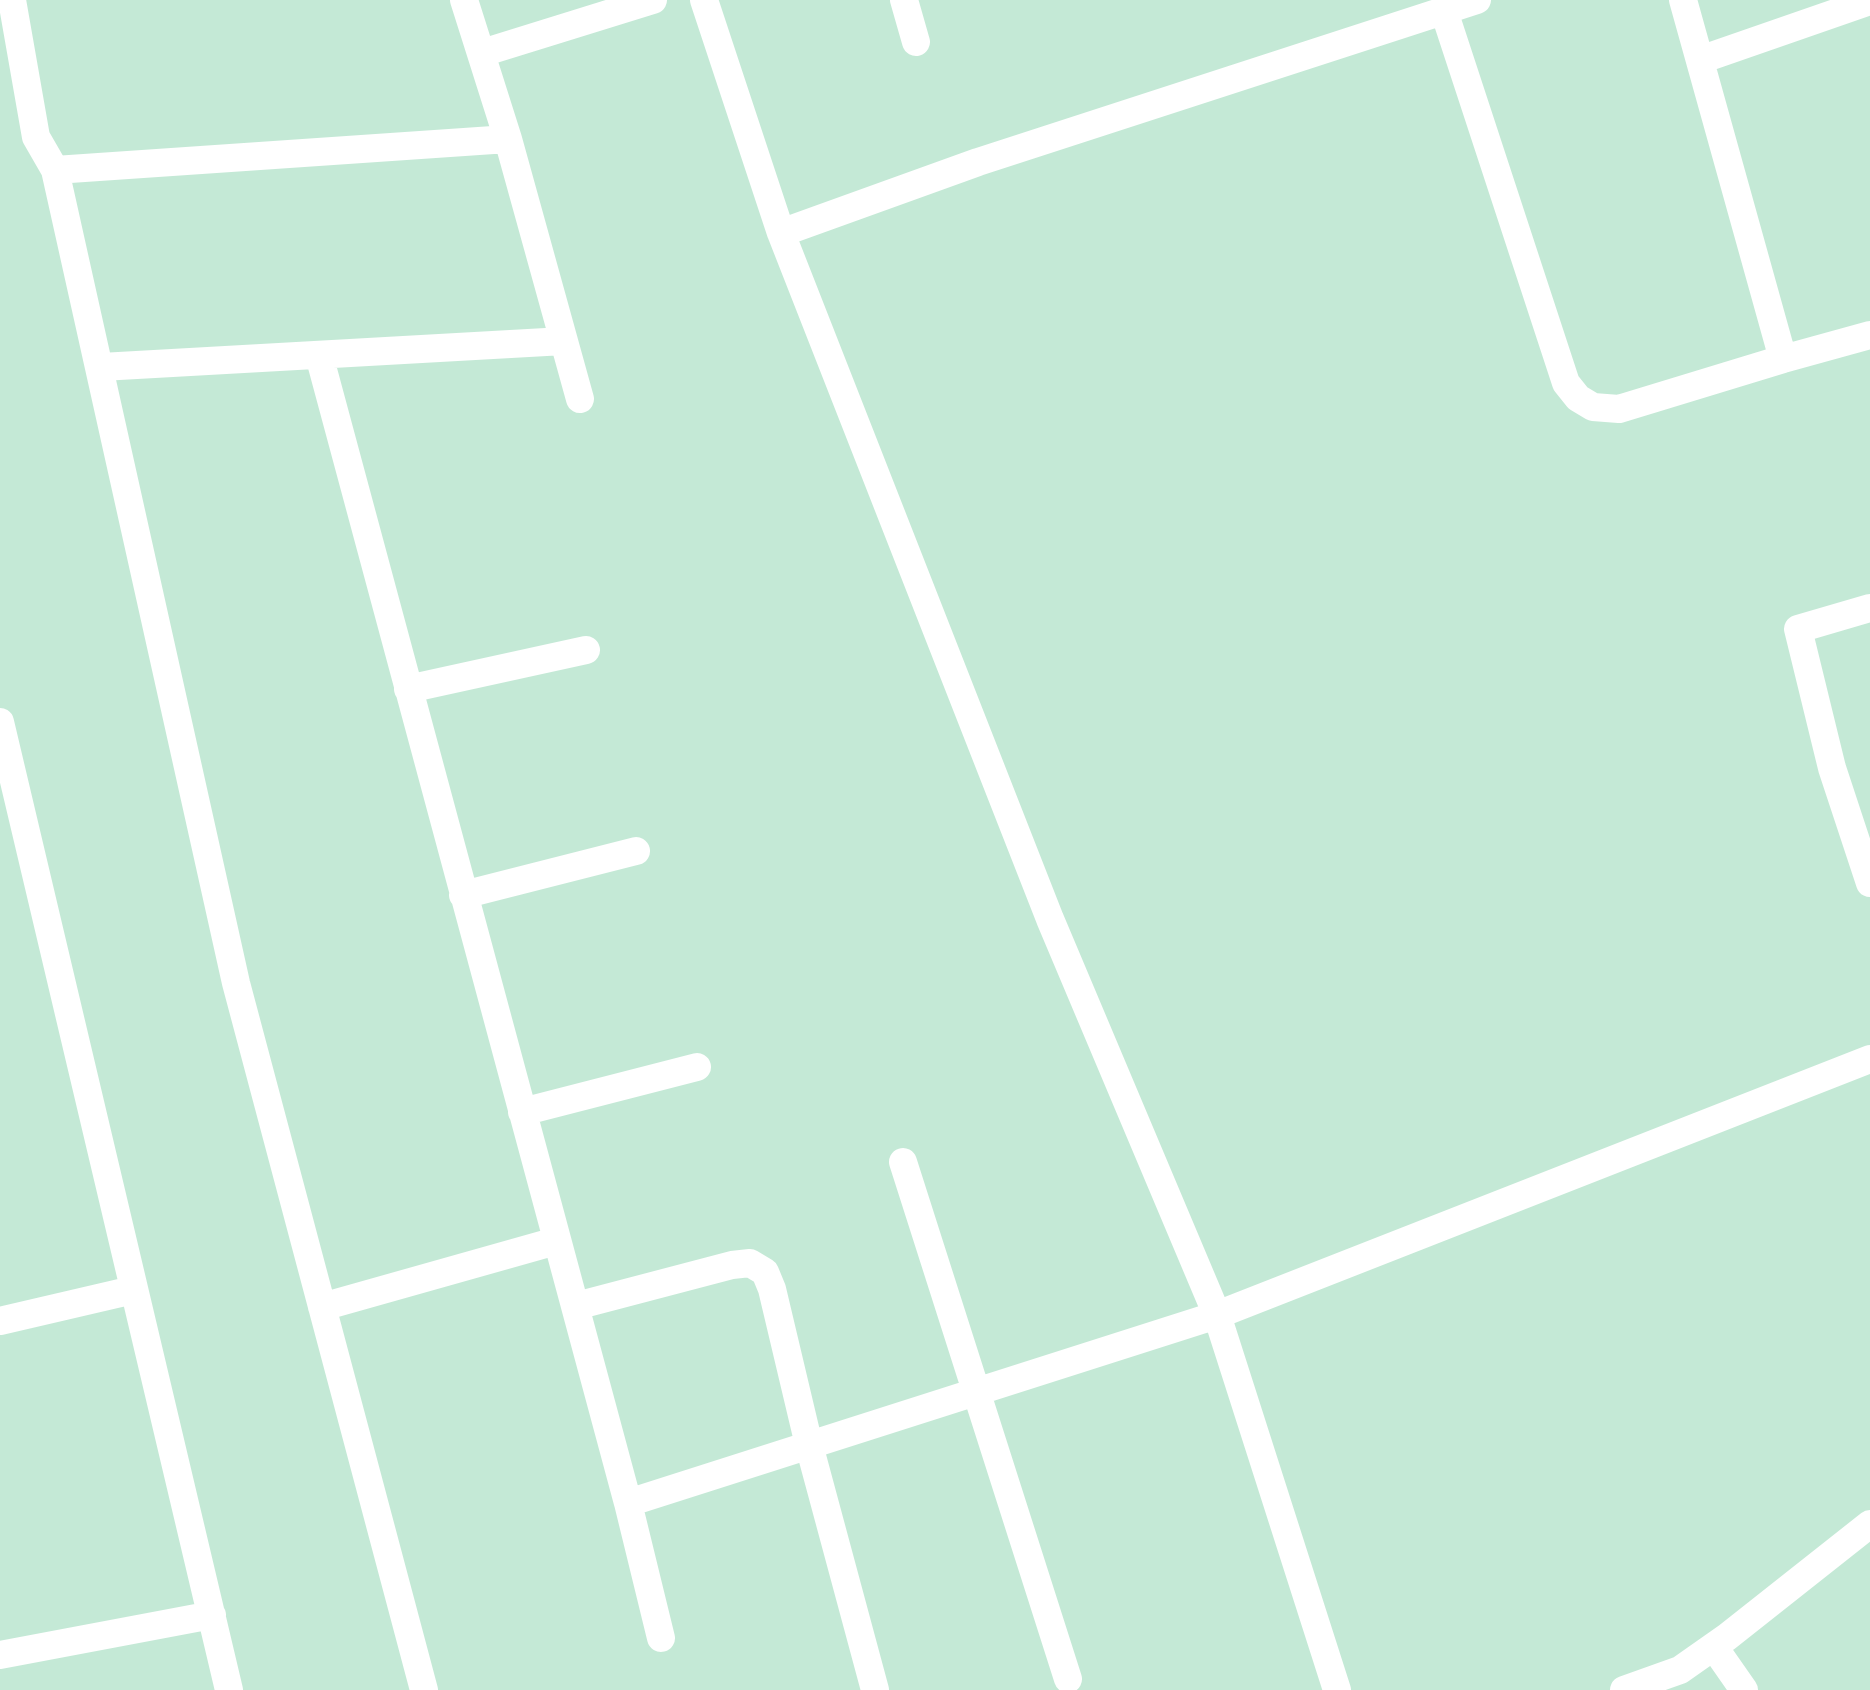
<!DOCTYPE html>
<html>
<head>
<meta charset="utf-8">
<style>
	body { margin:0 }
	canvas { display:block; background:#c4e9d6 }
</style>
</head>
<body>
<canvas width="1870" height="1690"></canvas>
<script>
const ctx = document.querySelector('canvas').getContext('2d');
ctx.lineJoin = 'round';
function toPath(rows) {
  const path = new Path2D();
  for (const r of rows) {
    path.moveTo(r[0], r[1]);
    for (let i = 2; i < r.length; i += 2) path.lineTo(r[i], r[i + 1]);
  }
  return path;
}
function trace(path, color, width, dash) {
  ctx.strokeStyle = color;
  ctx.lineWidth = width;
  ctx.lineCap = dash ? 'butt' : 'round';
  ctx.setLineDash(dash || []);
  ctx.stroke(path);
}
const minor = toPath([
	[12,0,36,137,55,170],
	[464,0,508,139],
	[704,0,781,233,1050,919,1217,1315,1337,1690],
	[904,0,916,42],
	[1683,0,1783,359],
	[1444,11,1566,383,1578,398,1593,407,1619,409,1783,359,1870,335],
	[482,53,653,0],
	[1700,60,1870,1],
	[781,233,978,162,1477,0],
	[319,355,628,1503,1217,1315,1870,1059],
	[101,367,564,341],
	[1870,608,1798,629,1832,768,1870,883],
	[408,689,586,650],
	[0,722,229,1690],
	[463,895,636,851],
	[522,1112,697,1067],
	[903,1162,1068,1679],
	[576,1306,732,1265,750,1263,765,1272,772,1289,809,1445,875,1690],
	[322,1307,556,1241],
	[0,1321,133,1290],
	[628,1503,661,1638],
	[1714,1647,1744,1690],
	[0,1655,212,1615],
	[424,1690,236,983,55,170,508,139,580,399],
	[1624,1690,1680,1670,1727,1637,1870,1524]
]);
trace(minor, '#fff', 28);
</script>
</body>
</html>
